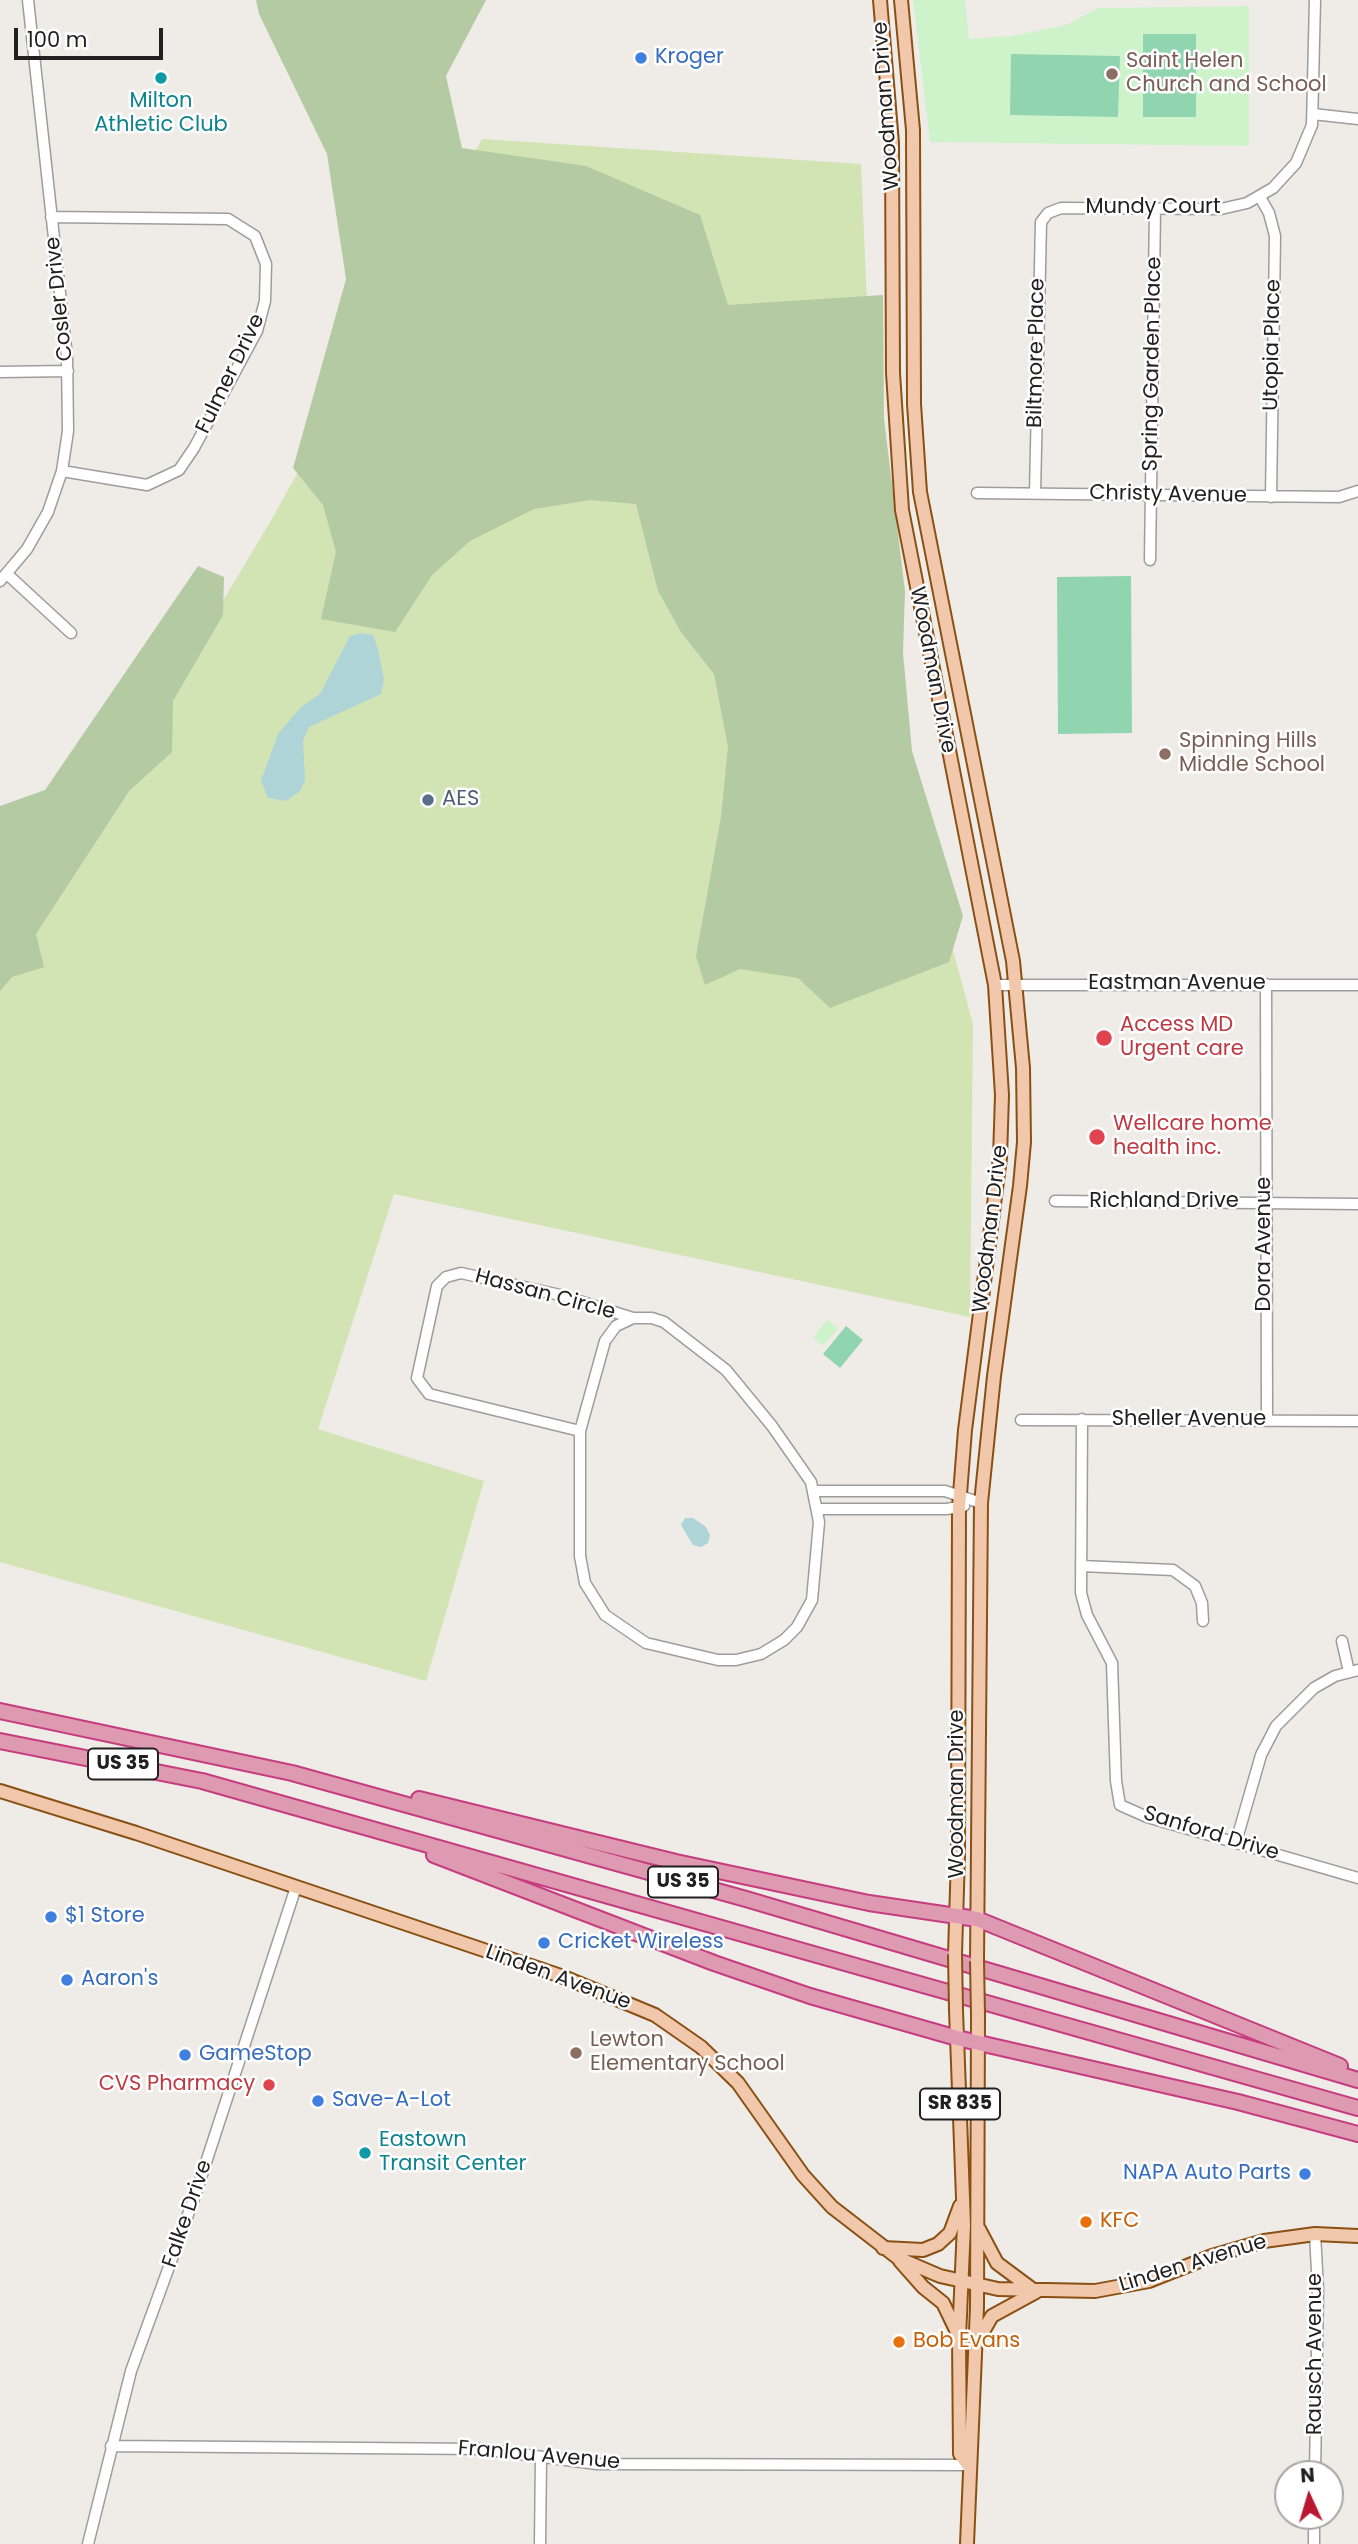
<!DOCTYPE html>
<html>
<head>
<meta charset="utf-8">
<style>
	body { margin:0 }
	#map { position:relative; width:1358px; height:2544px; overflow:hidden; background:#efece8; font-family:Poppins,sans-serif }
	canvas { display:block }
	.north { position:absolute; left:1274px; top:2460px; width:70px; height:70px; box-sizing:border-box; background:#fff; border:2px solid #a6a6a6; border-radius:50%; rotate:356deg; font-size:19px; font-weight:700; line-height:28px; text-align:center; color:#202020 }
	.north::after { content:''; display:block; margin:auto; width:24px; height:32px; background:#b81931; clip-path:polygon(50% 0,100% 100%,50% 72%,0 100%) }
	.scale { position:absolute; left:14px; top:28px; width:149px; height:32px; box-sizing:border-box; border:4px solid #202020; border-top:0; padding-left:9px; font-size:21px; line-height:24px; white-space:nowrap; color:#202020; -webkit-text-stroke:5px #fff; paint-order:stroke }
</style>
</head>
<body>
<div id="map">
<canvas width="1358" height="2544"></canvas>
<div class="north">N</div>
<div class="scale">100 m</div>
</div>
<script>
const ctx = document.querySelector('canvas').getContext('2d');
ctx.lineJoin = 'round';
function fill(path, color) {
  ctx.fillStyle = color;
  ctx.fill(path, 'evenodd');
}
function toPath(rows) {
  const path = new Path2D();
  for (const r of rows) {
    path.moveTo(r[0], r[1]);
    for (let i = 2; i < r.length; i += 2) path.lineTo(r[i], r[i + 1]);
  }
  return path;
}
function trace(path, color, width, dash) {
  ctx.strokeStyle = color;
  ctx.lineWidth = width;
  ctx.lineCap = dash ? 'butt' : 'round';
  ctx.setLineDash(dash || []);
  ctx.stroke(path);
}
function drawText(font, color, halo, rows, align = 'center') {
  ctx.font = font + ' Poppins,sans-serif';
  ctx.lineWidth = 5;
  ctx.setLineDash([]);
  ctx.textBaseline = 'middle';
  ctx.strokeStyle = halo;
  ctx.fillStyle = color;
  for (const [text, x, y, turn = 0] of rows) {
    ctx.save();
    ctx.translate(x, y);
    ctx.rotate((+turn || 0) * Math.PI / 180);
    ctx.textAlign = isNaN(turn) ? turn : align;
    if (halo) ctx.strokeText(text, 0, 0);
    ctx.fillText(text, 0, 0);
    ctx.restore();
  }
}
const grass = toPath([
	[482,139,861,164,884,696,973,1024,970,1317,394,1194,318,1429,484,1481,426,1681,0,1562,0,887,121,772,273,517]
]);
const forest = toPath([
	[256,0,486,0,446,76,462,148,586,166,700,215,728,305,883,295,884,419,905,591,903,653,912,751,963,916,949,962,830,1008,798,978,740,969,705,985,696,956,721,817,728,747,714,674,681,632,658,591,636,504,590,500,534,509,470,541,432,575,395,632,321,619,336,552,323,505,293,468,346,279,327,154,259,14],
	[198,566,224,577,223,615,173,701,172,752,129,791,36,934,44,967,12,977,0,991,0,806,45,790]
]);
const park = toPath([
	[913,0,965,0,969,39,1012,36,1066,25,1098,8,1249,6,1249,146,930,142],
	[827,1320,838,1328,823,1346,813,1337]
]);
const pitch = toPath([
	[1143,34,1196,34,1196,117,1143,117],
	[1011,54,1120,56,1118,117,1010,115],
	[1131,576,1132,733,1058,734,1057,577],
	[846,1326,863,1340,840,1368,823,1354]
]);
const water = toPath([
	[361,633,373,635,378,649,384,679,381,694,309,727,303,741,305,780,300,791,286,801,268,798,261,781,278,734,301,707,320,694,350,636],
	[685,1518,693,1518,706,1527,710,1535,708,1543,701,1547,693,1545,681,1525]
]);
const minor = toPath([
	[1313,114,1358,119],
	[1260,197,1269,213,1275,236,1271,497],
	[51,217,228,219,255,236,266,264,265,301,257,331,194,448,179,470,147,485,62,471],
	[0,372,68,371],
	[977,493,1339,497,1358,491],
	[1035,493,1041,222,1048,213,1061,208,1221,209,1247,203,1273,188,1296,163,1312,125,1315,0],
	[1150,560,1155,209],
	[7,574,71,633],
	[0,581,27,549,48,512,62,471,68,431,67,357,28,0],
	[1266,984,1267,1420],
	[995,985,1358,985],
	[1055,1201,1358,1204],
	[633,1318,652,1318,664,1322,726,1370,772,1426,811,1482,819,1522,812,1600,797,1627,784,1640,761,1654,736,1660,718,1660,646,1643,605,1615,585,1583,580,1556,580,1431,605,1341,616,1326,633,1318],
	[1082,1419,1081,1593,1087,1615,1112,1663,1116,1781,1120,1805,1147,1817,1358,1878],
	[1021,1420,1358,1421],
	[580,1431,429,1394,417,1378,437,1286,446,1277,461,1273,560,1295,633,1318],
	[814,1491,945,1491,981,1503],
	[818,1509,947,1509,964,1506],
	[1081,1566,1173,1570,1195,1586,1202,1603,1203,1621],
	[1342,1641,1349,1672],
	[1236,1842,1261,1755,1276,1726,1314,1688,1335,1676,1358,1670],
	[1315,2234,1318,2289,1315,2474],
	[111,2446,482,2449,597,2464,968,2465],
	[88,2544,131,2371,197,2190,296,1887],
	[540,2544,541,2457],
	[1314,2544,1314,2516]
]);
const major = toPath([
	[880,0,892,143,893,373,902,510,995,985,1002,1095,1000,1158,965,1430,959,1507,958,1856,955,1954],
	[901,0,913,130,914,404,920,492,1013,961,1023,1068,1024,1142,1020,1186,994,1376,981,1503,977,1961],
	[0,1791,136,1833,561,1976,655,2015,701,2047,738,2083,803,2175,832,2207,898,2258,940,2276,998,2289,1095,2291,1149,2281,1212,2256,1264,2241,1315,2234,1358,2236],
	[956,2010,964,2225,959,2338,960,2454,968,2465],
	[979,2229,997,2263,1036,2292],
	[883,2248,923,2250,938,2244,950,2233,960,2206],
	[900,2261,923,2287,943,2303,957,2332],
	[977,2342,992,2316,1036,2292],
	[967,2544,977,2307,978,2015]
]);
const highway = toPath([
	[0,1711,292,1773,746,1899,1358,2080],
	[0,1741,202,1781,1358,2108],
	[419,1799,676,1862,869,1903,977,1919,1340,2066],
	[434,1855,714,1963,810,1996,957,2038,1238,2102,1358,2134]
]);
const majorBridge = toPath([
	[955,1954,956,2010],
	[977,1961,978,2015]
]);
const markers = [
	[641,58,7,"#3f7fe0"],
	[1112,74,7,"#8d6e63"],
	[161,78,7,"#0f9aa8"],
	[1165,754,7,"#8d6e63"],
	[428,800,7,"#5c6f8a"],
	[1104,1038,9,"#e0444e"],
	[1097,1137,9,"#e0444e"],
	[51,1917,7,"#3f7fe0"],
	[544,1943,7,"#3f7fe0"],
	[67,1980,7,"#3f7fe0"],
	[576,2053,7,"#8d6e63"],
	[185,2055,7,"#3f7fe0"],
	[269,2085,7,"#e0444e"],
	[318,2101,7,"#3f7fe0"],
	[365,2153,7,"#0f9aa8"],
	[1305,2174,7,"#3f7fe0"],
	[1086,2222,7,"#e8710a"],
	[899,2342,7,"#e8710a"]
];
const shields = [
	[123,1764,70],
	[683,1882,70],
	[960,2104,80]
];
const shieldNames = [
	["US 35",123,1764],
	["US 35",683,1882],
	["SR 835",960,2104]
];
const shopNames = [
	["Kroger",655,58],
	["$1 Store",65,1917],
	["Cricket Wireless",558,1943],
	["Aaron's",81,1980],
	["GameStop",199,2055],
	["Save-A-Lot",332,2101],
	["NAPA Auto Parts",1291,2174,"right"]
];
const educationNames = [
	["Saint Helen",1126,62],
	["Church and School",1126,86],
	["Spinning Hills",1179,742],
	["Middle School",1179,766],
	["Lewton",590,2041],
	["Elementary School",590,2065]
];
const cultureNames = [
	["Milton",161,102],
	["Athletic Club",161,126],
	["Eastown",379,2141,"left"],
	["Transit Center",379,2165,"left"]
];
const streetNames = [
	["Woodman Drive",887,106,-94],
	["Mundy Court",1153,208],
	["Cosler Drive",60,299,-96],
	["Utopia Place",1273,345,-89],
	["Biltmore Place",1037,353,-89],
	["Spring Garden Place",1153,364,-89],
	["Fulmer Drive",231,374,-64],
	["Christy Avenue",1168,495,1],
	["Woodman Drive",932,670,79],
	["Eastman Avenue",1177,984],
	["Richland Drive",1164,1202],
	["Woodman Drive",991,1229,-83],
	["Dora Avenue",1265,1244,-90],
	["Hassan Circle",545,1295,15],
	["Sheller Avenue",1189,1420],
	["Woodman Drive",958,1794,-90],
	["Sanford Drive",1211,1834,17],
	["Linden Avenue",558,1978,20],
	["Falke Drive",188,2214,-71],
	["Linden Avenue",1193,2264,-17],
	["Rausch Avenue",1316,2354,-90],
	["Franlou Avenue",539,2456,5]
];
const serviceNames = [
	["AES",442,800]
];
const healthNames = [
	["Access MD",1120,1026],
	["Urgent care",1120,1050],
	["Wellcare home",1113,1125],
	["health inc.",1113,1149],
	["CVS Pharmacy",255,2085,"right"]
];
const foodNames = [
	["KFC",1100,2222],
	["Bob Evans",913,2342]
];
fill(grass, '#d2e3b4');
fill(forest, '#b4caa2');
fill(park, '#cef3cb');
fill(pitch, '#90d5b0');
fill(water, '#aed4d8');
trace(minor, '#9d9d9d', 13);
trace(major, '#8a5013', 16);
trace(highway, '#c63c80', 18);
trace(minor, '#fff', 10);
trace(major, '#f1c8ab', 12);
trace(highway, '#dd9ab0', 14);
trace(majorBridge, '#8a5013', 16, []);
trace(majorBridge, '#f1c8ab', 12);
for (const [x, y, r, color] of markers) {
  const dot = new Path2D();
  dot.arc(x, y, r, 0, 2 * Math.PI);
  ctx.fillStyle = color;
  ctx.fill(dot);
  trace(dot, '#fff', 2.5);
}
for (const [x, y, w] of shields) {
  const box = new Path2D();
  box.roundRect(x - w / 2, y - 15.5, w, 31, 5);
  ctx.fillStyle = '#fff';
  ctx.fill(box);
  trace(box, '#202020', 2);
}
drawText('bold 19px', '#202020', null, shieldNames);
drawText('21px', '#366cbe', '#fff', shopNames, 'left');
drawText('21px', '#785e54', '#fff', educationNames, 'left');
drawText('21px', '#0d838f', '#fff', cultureNames);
drawText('21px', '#202020', '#fff', streetNames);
drawText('21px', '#4e5e75', '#fff', serviceNames, 'left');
drawText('21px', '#be3a42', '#fff', healthNames, 'left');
drawText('21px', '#c56008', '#fff', foodNames, 'left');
</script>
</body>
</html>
